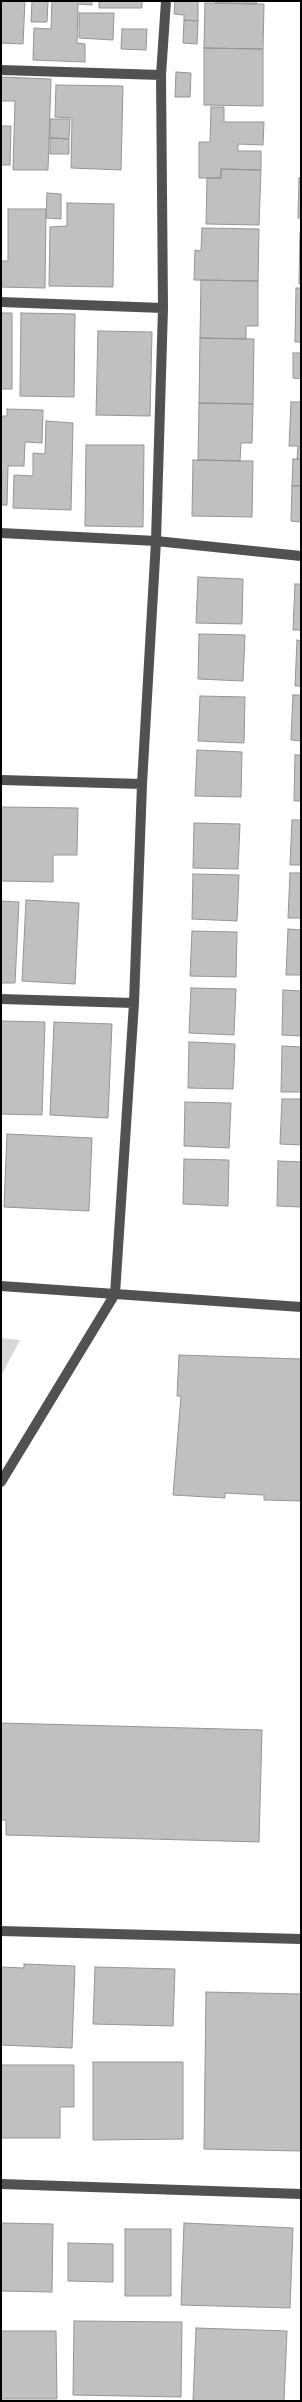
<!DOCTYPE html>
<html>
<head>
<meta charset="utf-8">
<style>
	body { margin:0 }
	#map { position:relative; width:302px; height:2402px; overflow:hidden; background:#fff; font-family:Manrope,sans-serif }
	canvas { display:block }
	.frame { position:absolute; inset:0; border:2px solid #000; pointer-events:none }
</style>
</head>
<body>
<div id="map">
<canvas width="302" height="2402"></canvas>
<div class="frame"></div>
</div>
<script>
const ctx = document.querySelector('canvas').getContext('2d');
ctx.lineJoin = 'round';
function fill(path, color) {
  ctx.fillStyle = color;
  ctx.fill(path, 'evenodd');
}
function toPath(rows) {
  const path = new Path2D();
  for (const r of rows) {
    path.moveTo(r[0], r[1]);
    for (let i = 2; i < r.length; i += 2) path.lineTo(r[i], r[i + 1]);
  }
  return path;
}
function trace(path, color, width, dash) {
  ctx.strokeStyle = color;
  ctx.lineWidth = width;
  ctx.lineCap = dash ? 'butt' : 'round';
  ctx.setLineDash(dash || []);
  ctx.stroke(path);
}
const green = toPath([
	[1,1338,20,1340,1,1376]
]);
const building = toPath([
	[1,1,25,1,23,44,1,43,1,1],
	[32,1,48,1,47,22,31,22,32,1],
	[52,1,92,1,92,5,78,4,77,43,85,44,85,62,33,60,34,28,51,29,52,1],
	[99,1,142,1,142,8,99,8,99,1],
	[175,1,198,1,198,21,184,20,184,15,174,14,175,1],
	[215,1,257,1,256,4,215,3,215,1],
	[205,3,264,4,263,49,204,48,205,3],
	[79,13,114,13,113,40,79,38,79,13],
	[184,20,198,21,197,44,183,43,184,20],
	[122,29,147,29,146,50,121,49,122,29],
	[204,48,263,49,263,106,204,105,204,48],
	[176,72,191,73,190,97,175,97,176,72],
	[1,77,51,79,48,170,13,170,15,101,1,101,1,77],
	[56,85,123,86,121,170,71,168,72,118,55,117,56,85],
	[211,107,224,107,224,122,264,122,263,145,238,144,238,151,261,151,261,170,221,169,221,178,199,178,199,142,210,142,211,107],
	[50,119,70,119,69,139,50,138,50,119],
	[1,126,11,126,10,165,1,165,1,126],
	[50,138,69,139,69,154,50,154,50,138],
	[221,169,261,170,259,225,206,224,207,178,221,178,221,169],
	[299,178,301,178,301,218,298,218,299,178],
	[47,193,61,194,61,219,46,218,47,193],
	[67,203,114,204,113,287,49,286,50,227,67,226,67,203],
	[8,209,46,209,45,288,1,287,1,261,8,261,8,209],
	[202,228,259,229,258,281,194,280,195,250,201,251,202,228],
	[300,233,301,233,301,284,299,284,300,233],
	[201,280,258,281,258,326,246,326,246,339,200,338,201,280],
	[296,288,301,288,301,342,295,342,296,288],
	[1,313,12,313,12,389,1,389,1,313],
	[21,313,75,314,74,397,20,396,21,313],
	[98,331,152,332,150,416,96,415,98,331],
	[200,338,254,339,253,404,199,403,200,338],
	[293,353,301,353,301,379,293,378,293,353],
	[291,402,301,402,301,459,297,459,298,446,289,446,291,402],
	[199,403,253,404,252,443,241,443,240,461,198,460,199,403],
	[7,409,43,410,42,443,25,442,24,466,8,466,7,505,1,505,1,416,7,416,7,409],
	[46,421,73,423,71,510,13,508,14,475,33,476,33,453,45,454,46,421],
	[86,445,144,445,143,527,85,526,86,445],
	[293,459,301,459,301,486,292,486,293,459],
	[193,460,253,461,252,517,192,516,193,460],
	[292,486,301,486,301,522,291,521,292,486],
	[198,577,243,579,242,624,196,623,198,577],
	[295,584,301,584,301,630,293,630,295,584],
	[199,634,245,635,243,681,198,679,199,634],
	[297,640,301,641,301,686,295,686,297,640],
	[293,695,301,695,301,741,291,740,293,695],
	[200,696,245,697,244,743,198,741,200,696],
	[197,750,242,752,241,797,195,796,197,750],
	[295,755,301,755,301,801,294,801,295,755],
	[1,807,78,808,77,855,53,855,53,882,1,881,1,807],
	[292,820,301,820,301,865,290,865,292,820],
	[194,823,240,824,238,869,193,868,194,823],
	[290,873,301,873,301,918,288,918,290,873],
	[193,874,239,875,237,921,192,919,193,874],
	[26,900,79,903,75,984,22,981,26,900],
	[1,901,19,902,15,983,1,983,1,901],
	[288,929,301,930,301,975,286,975,288,929],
	[192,931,237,932,236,977,190,976,192,931],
	[191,988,236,989,234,1035,189,1033,191,988],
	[283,990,301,991,301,1036,282,1035,283,990],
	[1,1021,45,1022,42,1115,1,1114,1,1021],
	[54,1022,112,1024,108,1118,50,1115,54,1022],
	[189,1042,235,1044,233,1089,188,1088,189,1042],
	[282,1046,301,1047,301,1092,281,1092,282,1046],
	[282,1099,301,1099,301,1145,280,1144,282,1099],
	[185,1102,231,1103,229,1148,184,1146,185,1102],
	[7,1134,92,1138,89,1211,4,1207,7,1134],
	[184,1159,229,1160,228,1206,183,1204,184,1159],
	[278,1161,301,1162,301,1207,277,1206,278,1161],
	[179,1355,301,1359,301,1501,264,1500,264,1495,225,1493,225,1498,173,1495,181,1396,177,1396,179,1355],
	[1,1723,262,1730,259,1842,6,1835,6,1820,1,1820,1,1723],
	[24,1964,75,1966,72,2048,1,2045,1,1967,24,1968,24,1964],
	[95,1967,175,1969,173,2026,93,2024,95,1967],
	[206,1992,301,1994,301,2151,204,2149,206,1992],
	[93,2062,183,2062,183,2139,93,2140,93,2062],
	[1,2065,74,2065,74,2107,60,2107,60,2138,1,2138,1,2065],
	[1,2223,53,2224,52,2292,1,2291,1,2223],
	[184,2223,293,2228,290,2308,181,2305,184,2223],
	[125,2229,171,2229,171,2296,125,2296,125,2229],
	[68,2243,113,2244,113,2282,68,2281,68,2243],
	[74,2321,182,2322,181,2397,73,2395,74,2321],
	[196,2328,287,2331,284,2401,193,2401,196,2328],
	[1,2331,56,2331,57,2399,1,2399,1,2331]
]);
const minor = toPath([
	[1,70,161,75],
	[1,302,163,308],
	[1,533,156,541,301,556],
	[1,780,142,784],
	[1,999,134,1003],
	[1,1286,301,1307],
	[1,1482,115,1294,134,1003,142,784,156,541,163,308,161,75,166,1],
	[1,1931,301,1939],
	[1,2184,301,2194]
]);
fill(green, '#d8d8d8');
fill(building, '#c0c0c0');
trace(building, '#959595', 1);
trace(minor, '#515151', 10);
</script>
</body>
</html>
